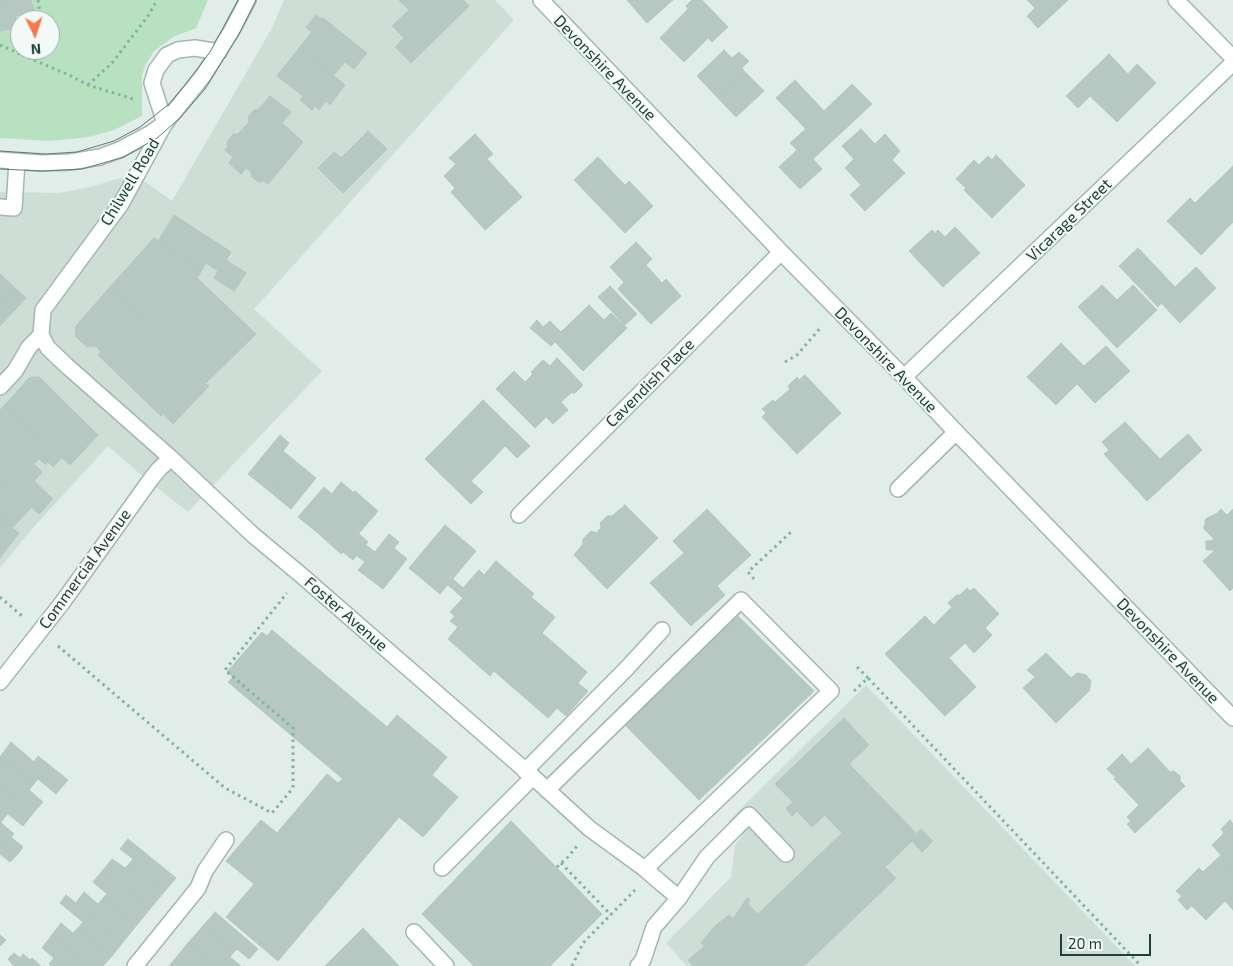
<!DOCTYPE html>
<html>
<head>
<meta charset="utf-8">
<style>
	body { margin:0 }
	#map { position:relative; width:1233px; height:966px; overflow:hidden; background:#e1ede8; font-family:"Exo 2",sans-serif }
	canvas { display:block }
	.north { position:absolute; left:10px; top:10px; width:50px; height:50px; box-sizing:border-box; background:#f2f9f6; border:1px solid #9eafaa; border-radius:50%; rotate:176deg; font-size:14px; font-weight:700; line-height:20px; text-align:center; color:#1f4037 }
	.north::after { content:''; display:block; margin:auto; width:18px; height:22px; background:#ff764e; clip-path:polygon(50% 0,100% 100%,50% 72%,0 100%) }
	.scale { position:absolute; left:1060px; top:934px; width:91px; height:22px; box-sizing:border-box; border:2px solid #1f4037; border-top:0; padding-left:6px; font-size:15px; line-height:18px; white-space:nowrap; color:#1f4037; -webkit-text-stroke:4px #f2f9f6; paint-order:stroke }
</style>
</head>
<body>
<div id="map">
<canvas width="1233" height="966"></canvas>
<div class="north">N</div>
<div class="scale">20 m</div>
</div>
<script>
const ctx = document.querySelector('canvas').getContext('2d');
ctx.lineJoin = 'round';
function fill(path, color) {
  ctx.fillStyle = color;
  ctx.fill(path, 'evenodd');
}
function toPath(rows) {
  const path = new Path2D();
  for (const r of rows) {
    path.moveTo(r[0], r[1]);
    for (let i = 2; i < r.length; i += 2) path.lineTo(r[i], r[i + 1]);
  }
  return path;
}
function trace(path, color, width, dash) {
  ctx.strokeStyle = color;
  ctx.lineWidth = width;
  ctx.lineCap = dash ? 'butt' : 'round';
  ctx.setLineDash(dash || []);
  ctx.stroke(path);
}
function drawText(font, color, halo, rows, align = 'center') {
  ctx.font = font + ' "Exo 2",sans-serif';
  ctx.lineWidth = 4;
  ctx.setLineDash([]);
  ctx.textBaseline = 'middle';
  ctx.strokeStyle = halo;
  ctx.fillStyle = color;
  for (const [text, x, y, turn = 0] of rows) {
    ctx.save();
    ctx.translate(x, y);
    ctx.rotate((+turn || 0) * Math.PI / 180);
    ctx.textAlign = isNaN(turn) ? turn : align;
    if (halo) ctx.strokeText(text, 0, 0);
    ctx.fillText(text, 0, 0);
    ctx.restore();
  }
}
const built = toPath([
	[284,0,495,0,514,20,254,309,322,371,188,512,139,473,108,446,30,531,0,568,0,192,59,193,90,187,117,179,137,176,172,201,260,49,272,28],
	[866,685,1135,966,687,966,666,943,731,877,735,845,742,836,728,821]
]);
const green = toPath([
	[0,0,208,0,196,28,173,37,154,51,146,64,142,75,142,116,114,130,89,137,49,141,0,138],
	[20,20,50,20,50,50,20,50]
]);
const building = toPath([
	[0,0,31,0,34,11,15,16,18,27,0,31,0,0],
	[399,0,463,0,469,6,411,63,395,47,404,38,392,26,409,10,399,0],
	[627,0,673,0,647,23,627,0],
	[692,0,702,0,728,27,712,42,708,38,684,62,660,38,688,9,686,6,692,0],
	[1027,0,1068,0,1038,28,1027,16,1035,8,1027,0],
	[316,15,321,19,323,18,367,53,354,69,345,62,333,76,299,48,312,32,306,28,316,15],
	[299,48,345,85,330,105,326,101,319,110,315,106,312,110,300,100,303,96,277,76,299,48],
	[724,50,732,58,739,52,749,61,742,68,744,71,717,97,697,76,724,50],
	[1109,54,1128,74,1137,64,1156,83,1117,122,1090,96,1078,108,1066,96,1109,54],
	[744,71,764,91,736,117,717,97,744,71],
	[795,80,824,111,852,84,872,104,813,159,822,169,800,189,779,167,797,150,790,143,806,129,776,98,795,80],
	[270,96,291,112,282,123,303,142,268,184,264,181,259,182,252,177,251,172,246,168,241,174,229,163,233,157,225,150,228,147,227,142,233,134,238,134,249,122,248,117,254,110,258,110,270,96],
	[861,129,875,144,885,134,900,151,892,160,905,173,865,211,850,195,861,185,845,168,854,159,842,146,861,129],
	[368,131,387,149,343,193,318,168,334,152,341,158,368,131],
	[475,134,493,154,487,159,522,197,485,230,451,192,455,188,444,176,456,164,449,158,475,134],
	[996,155,1025,185,992,218,964,190,966,188,956,179,974,160,979,165,988,156,992,160,996,155],
	[598,157,625,185,629,181,653,206,625,233,574,180,598,157],
	[1233,166,1233,222,1201,255,1167,221,1190,198,1195,203,1233,166],
	[174,215,231,252,226,260,246,273,234,291,214,278,218,271,206,263,202,270,158,241,174,215],
	[955,227,980,253,943,287,909,251,932,230,935,234,938,230,945,237,955,227],
	[154,238,202,270,197,278,152,325,109,288,154,238],
	[636,242,652,259,646,265,662,283,666,279,681,296,651,324,618,289,624,282,610,267,636,242],
	[1138,248,1175,287,1196,267,1216,288,1180,323,1161,303,1158,307,1119,266,1138,248],
	[0,274,15,288,0,305,0,274],
	[197,278,256,334,205,384,209,386,173,424,163,414,161,416,98,355,101,352,96,346,87,347,76,337,75,327,109,288,152,325,197,278],
	[1102,285,1117,300,1133,285,1157,310,1117,348,1078,307,1102,285],
	[610,286,637,314,625,325,598,297,610,286],
	[15,288,26,298,0,326,0,305,15,288],
	[589,305,604,320,611,313,627,328,583,371,555,342,551,346,530,328,537,320,543,327,550,321,561,332,589,305],
	[1061,343,1084,366,1106,346,1130,371,1095,403,1077,384,1056,405,1027,377,1061,343],
	[557,358,583,385,574,394,572,392,561,402,568,410,553,424,546,417,535,428,496,389,514,371,525,382,533,374,531,372,543,360,550,366,557,358],
	[805,375,841,413,797,454,762,417,766,413,762,409,773,400,775,402,790,389,788,386,797,377,799,380,805,375],
	[32,377,39,377,98,435,70,465,5,405,29,378,32,377],
	[483,400,530,446,517,458,505,446,488,464,454,430,483,400],
	[5,405,62,457,53,467,48,462,45,464,39,459,34,464,42,472,34,481,53,499,39,514,0,479,0,410,5,405],
	[1125,422,1160,459,1188,434,1202,450,1147,501,1104,454,1109,450,1102,442,1125,422],
	[454,430,488,464,471,481,483,492,471,504,425,459,454,430],
	[280,435,289,443,283,451,294,460,269,491,248,474,280,435],
	[294,460,316,478,291,509,269,491,294,460],
	[0,479,31,508,13,527,0,518,0,479],
	[341,482,354,493,319,534,298,517,324,487,332,494,341,482],
	[355,491,378,511,341,554,319,534,355,491],
	[625,505,658,538,632,564,599,530,601,528,600,523,607,516,612,516,625,505],
	[707,509,751,555,717,586,725,595,691,626,650,583,684,553,673,541,707,509],
	[1221,509,1227,515,1233,509,1233,588,1230,591,1203,561,1214,551,1213,550,1206,550,1206,541,1211,541,1214,539,1203,528,1205,525,1205,520,1207,518,1216,514,1221,509],
	[0,518,19,533,0,558,0,518],
	[445,525,476,551,440,594,409,568,445,525],
	[599,530,632,564,607,589,574,555,583,544,583,539,591,531,597,533,599,530],
	[358,533,368,542,353,560,343,552,358,533],
	[389,534,399,542,394,548,407,559,383,589,358,570,365,562,357,556,366,545,375,552,389,534],
	[496,561,534,594,531,597,555,617,542,633,587,672,578,683,588,691,566,716,557,708,548,718,494,671,490,676,448,639,458,627,450,621,455,616,450,612,463,598,448,585,453,579,463,588,479,570,484,575,496,561],
	[967,588,970,591,974,588,999,614,985,628,992,635,974,653,965,643,949,658,976,687,945,716,885,654,925,616,934,625,952,607,948,603,958,594,959,596,967,588],
	[738,616,814,691,699,800,625,725,738,616],
	[272,630,387,727,397,715,447,757,432,775,458,797,423,837,399,817,278,961,226,917,254,884,226,861,261,820,277,833,327,774,338,783,343,779,228,682,233,677,227,672,262,632,267,636,272,630],
	[1046,653,1071,678,1077,673,1086,675,1091,681,1089,691,1056,723,1023,688,1035,677,1027,670,1046,653],
	[844,718,869,745,849,764,917,834,921,829,933,841,922,852,912,841,885,867,896,878,804,966,693,966,688,960,705,946,701,943,714,927,729,915,733,919,747,898,750,899,748,904,758,914,842,833,825,815,812,827,797,811,792,816,786,808,793,802,775,784,844,718],
	[11,742,34,762,38,756,68,780,56,794,38,779,33,785,0,757,11,742],
	[1148,748,1170,772,1174,771,1180,776,1180,781,1185,786,1135,833,1127,824,1131,821,1127,817,1139,805,1114,779,1116,778,1107,769,1122,754,1131,764,1148,748],
	[0,757,33,785,29,790,43,802,34,812,0,784,0,757],
	[0,784,34,812,23,826,8,814,4,818,0,814,0,784],
	[0,814,4,818,1,823,14,834,11,837,23,847,17,855,0,840,0,814],
	[1230,820,1233,824,1233,866,1187,910,1178,900,1182,896,1176,891,1199,868,1203,872,1221,855,1212,845,1224,833,1221,829,1230,820],
	[511,821,602,914,550,966,474,966,422,914,511,821],
	[128,839,176,878,164,892,129,864,133,859,120,849,128,839],
	[0,840,17,855,10,862,0,854,0,840],
	[112,859,125,868,129,864,164,892,150,909,103,870,112,859],
	[1233,866,1233,910,1225,901,1206,920,1192,906,1233,866],
	[103,870,150,909,136,926,103,898,107,894,93,882,103,870],
	[84,892,98,904,103,898,136,926,123,942,76,903,84,892],
	[66,895,123,942,112,956,78,928,83,922,60,903,66,895],
	[215,912,258,949,249,959,237,949,234,952,203,926,215,912],
	[61,923,73,933,78,928,112,956,103,966,90,966,52,935,61,923],
	[203,926,234,952,230,957,241,966,216,966,188,943,203,926],
	[363,928,399,966,325,966,363,928],
	[0,935,6,940,0,946,0,935],
	[52,935,90,966,52,966,49,964,54,958,42,948,52,935],
	[188,943,216,966,183,966,175,959,188,943],
	[14,953,20,958,23,954,30,960,32,958,41,966,23,966,11,956,14,953],
	[11,956,23,966,14,966,8,959,11,956],
	[175,959,183,966,169,966,175,959]
]);
const path = toPath([
	[38,0,41,20],
	[0,45,22,55,25,50],
	[22,55,69,75,88,85,133,99],
	[88,85,112,63,148,16,157,0],
	[785,362,797,355,822,326],
	[754,579,748,572,791,532],
	[0,597,22,616],
	[58,646,225,788,272,813,293,788,293,728,225,670,287,593],
	[857,667,868,678],
	[854,691,868,678,1141,966],
	[561,863,611,915],
	[557,867,568,857,577,846],
	[572,966,583,943,635,890]
]);
const service = toPath([
	[0,160,41,163,70,162,100,157,119,150,151,133,165,123,152,83,156,70,167,55,178,50,195,48,219,52],
	[0,207,14,208,17,161],
	[898,489,956,432],
	[525,771,627,668,662,630],
	[547,790,741,600,831,691,645,869],
	[442,868,533,777],
	[198,888,205,871,226,840],
	[679,898,707,857,749,815,786,854],
	[414,932,446,966],
	[638,966,643,960,654,927,679,898,661,883]
]);
const pedestrian = toPath([
	[67,366,48,348,41,335,43,310,121,204,165,123],
	[0,387,15,371,29,347,41,335]
]);
const minor = toPath([
	[541,0,781,252,904,377,956,432,1233,718],
	[1176,0,1233,58],
	[165,123,203,76,231,32,248,0],
	[67,366,171,458,253,535,301,575,533,777,590,829,645,869,661,883],
	[904,377,1233,63],
	[519,515,781,252],
	[0,682,62,603,151,479,159,469,171,458],
	[135,966,198,888]
]);
const tram = toPath([
	[0,151,46,154,77,152,114,141,140,127,168,105,185,85,210,52,238,0],
	[0,169,41,171,82,169,124,157,157,138,180,118,205,89,239,34,256,0]
]);
const streetNames = [
	["Devonshire Avenue",605,68,46],
	["Chilwell Road",130,182,-59],
	["Vicarage Street",1069,220,-44],
	["Devonshire Avenue",886,360,46],
	["Cavendish Place",650,383,-45],
	["Commercial Avenue",85,569,-54],
	["Foster Avenue",346,614,41],
	["Devonshire Avenue",1168,651,46]
];
fill(built, '#cfddd7');
fill(green, '#b8e1c2');
fill(building, '#b6c8c1');
trace(building, '#b3c8bf', 1);
trace(service, '#a3b6af', 18);
trace(pedestrian, '#a3b6af', 18);
trace(minor, '#a3b6af', 18);
trace(path, '#7eb5a2', 3, [2.5, 4]);
trace(service, '#fff', 15);
trace(pedestrian, '#fff', 15);
trace(minor, '#fff', 15);
trace(tram, '#5a7c72', 1);
drawText('16px', '#1f4037', '#f2f9f6', streetNames);
</script>
</body>
</html>
